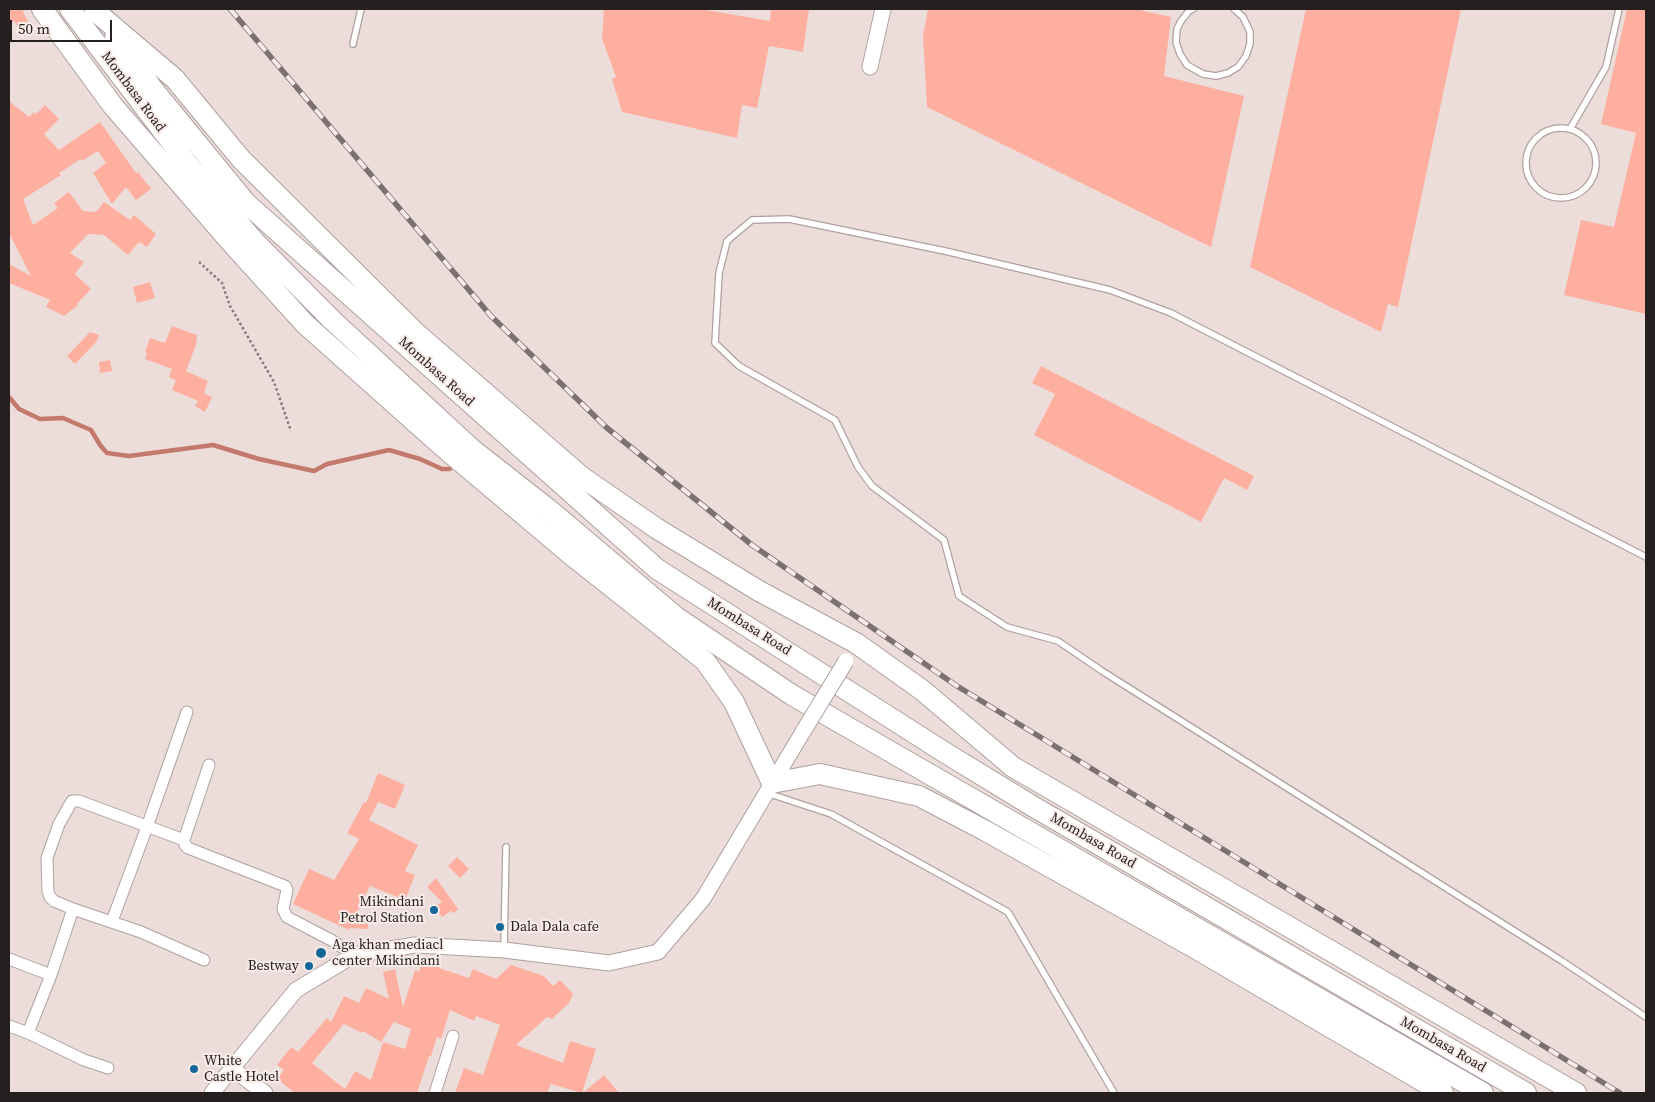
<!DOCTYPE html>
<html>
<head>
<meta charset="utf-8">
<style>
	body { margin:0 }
	#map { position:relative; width:1655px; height:1102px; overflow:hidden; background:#ecddda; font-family:"Source Serif 4",serif }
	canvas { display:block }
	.frame { position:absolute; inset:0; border:10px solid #25201f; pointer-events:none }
	.scale { position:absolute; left:10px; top:20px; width:102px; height:22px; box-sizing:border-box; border:2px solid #25201f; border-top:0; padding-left:6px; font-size:15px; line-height:18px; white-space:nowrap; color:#25201f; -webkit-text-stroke:4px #f9ebe8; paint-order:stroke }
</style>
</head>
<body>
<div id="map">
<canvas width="1655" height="1102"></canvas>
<div class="frame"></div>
<div class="scale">50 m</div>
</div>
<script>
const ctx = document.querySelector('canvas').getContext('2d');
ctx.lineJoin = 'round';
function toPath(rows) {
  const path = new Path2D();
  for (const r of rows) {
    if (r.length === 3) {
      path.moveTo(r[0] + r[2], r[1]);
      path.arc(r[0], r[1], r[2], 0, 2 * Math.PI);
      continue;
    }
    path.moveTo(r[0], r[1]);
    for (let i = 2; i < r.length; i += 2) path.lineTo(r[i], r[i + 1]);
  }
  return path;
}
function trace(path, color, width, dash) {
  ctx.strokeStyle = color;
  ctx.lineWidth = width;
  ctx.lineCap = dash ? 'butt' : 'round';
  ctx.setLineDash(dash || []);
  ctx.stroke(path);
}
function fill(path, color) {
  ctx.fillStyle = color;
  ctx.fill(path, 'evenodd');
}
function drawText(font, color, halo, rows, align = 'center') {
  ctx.font = font + ' "Source Serif 4",serif';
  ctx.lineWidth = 4;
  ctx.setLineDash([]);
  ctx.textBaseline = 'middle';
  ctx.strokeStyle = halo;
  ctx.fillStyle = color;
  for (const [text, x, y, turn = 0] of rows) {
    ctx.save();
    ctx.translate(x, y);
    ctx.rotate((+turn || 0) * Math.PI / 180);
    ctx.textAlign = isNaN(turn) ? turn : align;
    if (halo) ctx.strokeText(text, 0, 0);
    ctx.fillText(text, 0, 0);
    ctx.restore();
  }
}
const stream = toPath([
	[9,397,19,409,40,419,63,418,91,430,100,445,107,453,129,456,213,445,259,459,314,471,327,464,389,450,420,459,442,469,450,469]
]);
const building = toPath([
	[9,9,22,9,29,24,19,29,14,21,9,24],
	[604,9,700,9,770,21,771,9,809,9,803,52,769,46,757,108,742,105,737,138,622,112,612,79,616,77,602,39],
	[928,9,1135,9,1171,17,1164,76,1244,96,1211,247,927,107,923,36],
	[1306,9,1461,9,1398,307,1388,304,1381,332,1250,267],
	[1627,9,1646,9,1646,314,1564,295,1581,220,1614,227,1636,133,1601,124],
	[9,101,29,117,34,112,36,114,45,105,59,119,44,134,59,150,100,122,136,173,138,172,151,189,136,200,126,187,112,204,93,173,106,163,98,151,82,161,81,159,59,173,61,175,23,199,33,225,58,208,54,203,69,192,83,211,96,212,104,202,130,220,134,215,156,234,147,247,139,242,128,255,104,235,88,234,70,253,84,262,75,274,91,289,77,304,78,305,64,316,46,307,50,300,9,283,9,264,31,276,9,233],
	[150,282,155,298,137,303,133,287],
	[172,326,197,335,196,345,186,371,208,381,204,393,212,397,205,412,195,406,198,401,172,390,176,380,169,377,172,369,145,359,147,353,145,352,150,338,165,343],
	[90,332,99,335,96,342,75,364,67,356],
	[110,360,112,371,100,373,99,362],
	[1041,366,1254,476,1247,490,1224,478,1201,522,1034,435,1055,394,1032,383],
	[378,773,405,785,395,809,378,802,369,820,418,845,405,871,415,875,405,900,370,886,357,913,368,913,368,929,350,928,349,930,293,904,309,869,334,880,359,839,347,833,364,802,366,803],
	[457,857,469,869,460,878,448,866],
	[436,878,458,909,454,913,451,911,442,917,435,907,442,902,427,887],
	[424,957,440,962,439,968,469,978,473,969,496,979,511,965,544,976,553,986,560,980,573,994,569,1003,552,1019,547,1017,516,1045,563,1063,570,1041,596,1049,582,1093,551,1084,547,1093,455,1093,464,1068,483,1075,500,1025,476,1016,474,1021,450,1010,441,1039,437,1037,431,1056,429,1056,417,1093,295,1093,277,1079,284,1070,277,1065,291,1047,298,1052,327,1018,331,1022,344,996,359,1003,366,988,389,999,383,972,395,969,403,1007,415,970,419,972],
	[394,1022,411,1029,405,1049,383,1042,371,1080,355,1071,345,1089,312,1063,344,1024,362,1033,363,1031,381,1042],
	[604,1075,619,1093,583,1093]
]);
const path = toPath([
	[199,262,222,283,230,306,274,382,291,431]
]);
const lane = toPath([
	[1193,9,1189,11,1181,21,1177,29,1176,42,1180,54,1187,65,1203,74,1216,76,1228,73,1238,67,1246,56,1250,44,1250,32,1243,17,1234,9],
	[353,44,361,9],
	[1561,163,35],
	[1570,129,1606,67,1619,9],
	[1646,557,1171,313,1110,290,945,251,789,219,752,220,727,241,719,273,715,343,739,366,835,420,858,467,872,486,944,540,959,596,1007,627,1058,641,1102,671,1562,961,1646,1017],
	[767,793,831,814,1008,912,1114,1093],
	[504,948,506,847]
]);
const street = toPath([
	[209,765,184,840,185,845,188,848,285,886,287,890,283,909,287,917,331,940,354,955],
	[184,840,79,801,72,801,59,824,47,858,48,891,50,897,54,901,73,909,141,932,204,960],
	[112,921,147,827,187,712],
	[9,959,51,975],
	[9,1026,28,1033,84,1060,108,1068],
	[28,1033,51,975,73,909],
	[435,1093,453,1036]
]);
const secondary = toPath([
	[870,67,883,9],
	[231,1068,265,1093],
	[212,1093,296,990,354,955,415,945,504,950,609,963,658,952,703,899,804,730]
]);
const highway = toPath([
	[42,9,113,106,228,239,305,324,442,446,575,558,705,661,734,702,772,783,820,774,919,796,984,830,1193,947,1443,1093],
	[70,9,187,163,255,242,332,320,473,450,547,508,676,617,792,695,1483,1093],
	[95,11,175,79,241,159,415,332,582,477,656,528,759,591,856,643,922,690,1013,767,1576,1093],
	[115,38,152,88,246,203,657,569,944,752,1034,807,1526,1093]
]);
const rail = toPath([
	[230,9,491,316,607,428,752,545,957,686,1620,1093]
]);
const secondaryBridge = toPath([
	[804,730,846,661]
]);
const markers = [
	[434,910,5,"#146799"],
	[500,927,5,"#146799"],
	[321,953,6,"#146799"],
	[309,966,5,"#146799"],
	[194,1069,5,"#146799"]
];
const streetNames = [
	["Mombasa Road",133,92,53],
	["Mombasa Road",436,372,42],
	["Mombasa Road",749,627,32],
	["Mombasa Road",1093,841,30],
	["Mombasa Road",1443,1045,30]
];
const poiNames = [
	["Mikindani",424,902,"right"],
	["Petrol Station",424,918,"right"],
	["Dala Dala cafe",510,927],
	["Aga khan mediacl",332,945],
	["center Mikindani",332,961],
	["Bestway",299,966,"right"],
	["White",204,1061],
	["Castle Hotel",204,1077]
];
trace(stream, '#c3796b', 4.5);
fill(building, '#feaf9f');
trace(lane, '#afa19e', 8);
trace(street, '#afa19e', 13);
trace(secondary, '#afa19e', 17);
trace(highway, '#afa19e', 22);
trace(path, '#867c7a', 2.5, [2.5, 2.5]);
trace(lane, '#fff', 5.5);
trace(street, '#fff', 11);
trace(secondary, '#fff', 15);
trace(highway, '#fff', 20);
trace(rail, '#7b716f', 5.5);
trace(rail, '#f9ebe8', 4, [11]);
trace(secondaryBridge, '#afa19e', 17, []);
trace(secondaryBridge, '#fff', 15);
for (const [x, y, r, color] of markers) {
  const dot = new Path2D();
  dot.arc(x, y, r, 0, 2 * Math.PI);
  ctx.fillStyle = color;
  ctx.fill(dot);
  trace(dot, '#f9ebe8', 2);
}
drawText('14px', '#25201f', '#f9ebe8', streetNames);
drawText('14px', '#25201f', '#f9ebe8', poiNames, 'left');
</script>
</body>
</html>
